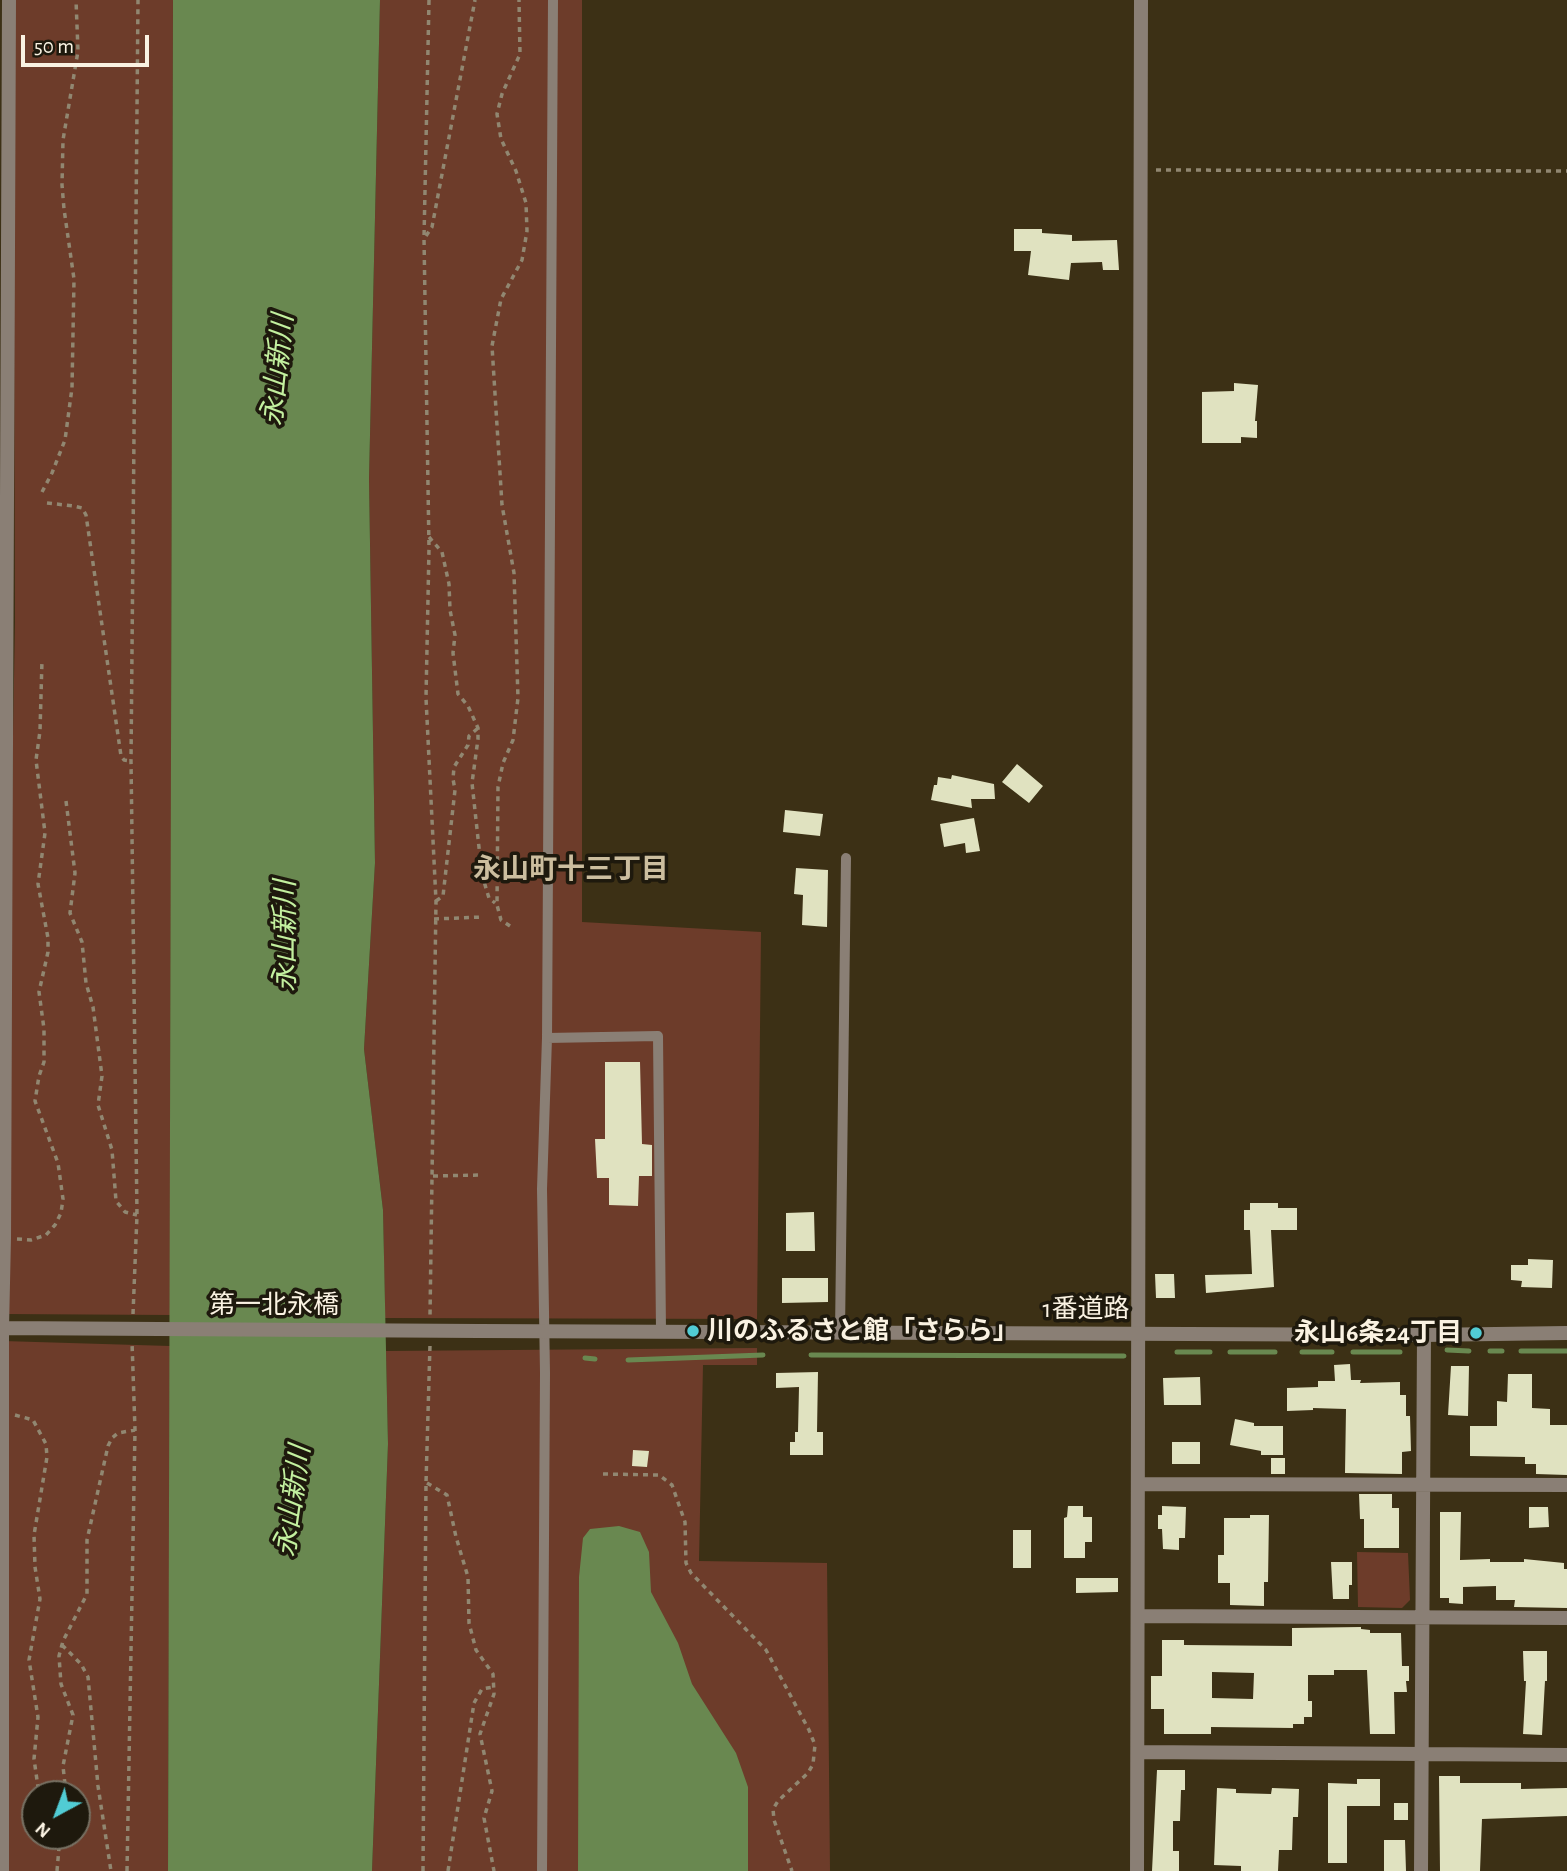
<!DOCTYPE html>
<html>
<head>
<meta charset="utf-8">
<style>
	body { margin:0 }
	#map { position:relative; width:1567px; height:1871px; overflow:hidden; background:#3c3015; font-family:"Alegreya Sans",sans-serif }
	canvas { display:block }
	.north { position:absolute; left:21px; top:1780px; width:70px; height:70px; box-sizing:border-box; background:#1e190d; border:2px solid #767062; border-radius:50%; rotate:221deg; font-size:19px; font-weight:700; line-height:28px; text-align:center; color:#faf2e2 }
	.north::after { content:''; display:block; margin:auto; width:24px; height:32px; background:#51ccd4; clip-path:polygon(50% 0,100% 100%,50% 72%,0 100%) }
	.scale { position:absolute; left:21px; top:35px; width:128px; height:32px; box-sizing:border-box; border:4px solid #faf2e2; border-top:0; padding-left:9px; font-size:21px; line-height:24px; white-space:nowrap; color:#faf2e2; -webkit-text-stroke:5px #1e190d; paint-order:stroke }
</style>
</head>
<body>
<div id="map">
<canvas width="1567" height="1871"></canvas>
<div class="north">N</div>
<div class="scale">50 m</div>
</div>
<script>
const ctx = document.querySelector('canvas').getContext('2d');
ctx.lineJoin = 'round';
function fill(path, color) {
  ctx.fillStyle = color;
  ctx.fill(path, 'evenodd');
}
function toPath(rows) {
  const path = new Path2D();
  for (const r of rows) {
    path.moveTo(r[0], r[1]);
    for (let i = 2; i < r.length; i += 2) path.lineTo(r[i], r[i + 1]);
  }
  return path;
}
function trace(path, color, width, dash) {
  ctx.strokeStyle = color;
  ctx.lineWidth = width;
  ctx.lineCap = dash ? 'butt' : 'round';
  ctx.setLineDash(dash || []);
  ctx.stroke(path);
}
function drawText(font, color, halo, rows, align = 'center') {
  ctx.font = font + ' "Alegreya Sans","Noto Sans JP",sans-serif';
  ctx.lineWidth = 7;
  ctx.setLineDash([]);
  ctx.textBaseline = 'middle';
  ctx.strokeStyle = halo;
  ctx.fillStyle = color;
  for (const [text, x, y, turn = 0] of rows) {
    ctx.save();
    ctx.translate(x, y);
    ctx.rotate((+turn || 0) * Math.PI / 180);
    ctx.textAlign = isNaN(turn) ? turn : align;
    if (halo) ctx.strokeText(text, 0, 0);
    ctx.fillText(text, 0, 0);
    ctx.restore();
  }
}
const green = toPath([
	[13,0,173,0,170,1315,3,1314,15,621],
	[380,0,582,0,582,922,761,932,757,1319,385,1318,383,1210,364,1049,375,863,369,479],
	[3,1341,170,1346,168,1871,2,1871],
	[35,1794,77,1794,77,1836,35,1836],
	[757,1348,757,1365,703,1365,699,1561,827,1563,830,1871,372,1871,388,1444,386,1351],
	[1357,1552,1408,1553,1410,1600,1402,1608,1358,1607]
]);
const water = toPath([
	[173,0,380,0,369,479,375,863,364,1049,383,1210,388,1444,372,1871,168,1871],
	[619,1526,640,1532,649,1552,651,1592,678,1643,692,1684,736,1753,748,1787,748,1871,578,1871,579,1577,583,1538,590,1529]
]);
const stream = toPath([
	[1447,1350,1469,1351],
	[1490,1351,1502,1351],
	[1521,1351,1567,1351],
	[1177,1352,1210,1352],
	[1230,1352,1275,1352],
	[1302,1352,1332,1352],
	[1353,1352,1400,1352],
	[811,1355,1124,1356],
	[585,1358,595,1359],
	[628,1360,763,1355]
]);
const building = toPath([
	[1014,229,1042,229,1042,233,1072,235,1072,241,1117,240,1119,270,1103,270,1102,262,1071,263,1069,280,1028,275,1031,251,1014,251],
	[1234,383,1258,385,1255,421,1257,421,1257,438,1241,437,1241,443,1202,443,1202,392,1234,391],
	[1017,764,1043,786,1029,803,1002,782],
	[952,775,994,784,995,799,971,799,972,808,931,800,934,785,937,785,938,777,951,779],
	[785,810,823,814,820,836,783,832],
	[974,818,980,851,966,853,965,843,944,847,940,824],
	[796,868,828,870,827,927,802,925,803,895,794,894],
	[605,1062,640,1062,642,1144,652,1145,652,1176,639,1176,638,1206,609,1205,609,1178,597,1178,595,1139,605,1139],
	[1250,1203,1278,1203,1278,1208,1297,1208,1297,1230,1271,1230,1274,1287,1206,1293,1205,1275,1252,1274,1250,1230,1244,1230,1244,1210,1250,1210],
	[814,1212,815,1251,786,1251,786,1213],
	[1528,1259,1553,1260,1552,1288,1521,1287,1522,1281,1511,1280,1511,1265,1528,1265],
	[1155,1274,1174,1274,1175,1298,1156,1298],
	[782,1278,828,1278,828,1302,782,1303],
	[1350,1364,1351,1380,1361,1380,1360,1383,1400,1382,1400,1395,1406,1395,1406,1416,1410,1416,1411,1451,1402,1452,1402,1474,1345,1473,1346,1409,1313,1408,1313,1410,1287,1411,1287,1388,1318,1387,1318,1381,1335,1381,1334,1365],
	[1451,1366,1469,1366,1468,1416,1448,1415],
	[818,1372,817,1432,823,1432,823,1455,790,1455,790,1442,795,1442,795,1432,798,1432,799,1387,776,1388,776,1373],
	[1508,1374,1532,1374,1532,1408,1550,1409,1550,1425,1567,1425,1567,1475,1536,1474,1536,1464,1525,1464,1525,1457,1470,1456,1470,1426,1497,1426,1497,1401,1507,1402],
	[1200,1377,1201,1405,1164,1405,1163,1378],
	[1235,1419,1254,1423,1254,1426,1283,1426,1283,1455,1261,1455,1261,1451,1230,1445],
	[1172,1442,1200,1442,1200,1464,1172,1464],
	[633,1450,649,1451,647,1467,632,1466],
	[1271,1458,1285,1458,1285,1474,1271,1474],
	[1359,1494,1392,1494,1392,1508,1399,1508,1399,1548,1364,1548,1364,1519,1360,1519],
	[1068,1506,1083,1506,1083,1517,1092,1517,1092,1542,1085,1542,1085,1558,1064,1558,1064,1518,1067,1517],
	[1162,1506,1186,1507,1185,1538,1179,1538,1179,1550,1163,1549,1162,1529,1158,1529,1158,1515,1162,1515],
	[1529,1507,1548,1507,1549,1527,1529,1528],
	[1440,1512,1461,1512,1460,1560,1490,1559,1490,1562,1524,1562,1524,1559,1564,1563,1564,1569,1567,1569,1567,1608,1514,1607,1515,1600,1496,1600,1496,1586,1463,1587,1463,1604,1449,1603,1449,1598,1440,1598],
	[1250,1515,1269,1515,1268,1582,1264,1582,1264,1606,1230,1605,1230,1583,1218,1583,1218,1555,1224,1555,1224,1518,1250,1518],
	[1013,1530,1031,1530,1031,1568,1013,1568],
	[1331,1562,1352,1562,1352,1585,1349,1585,1349,1599,1333,1599],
	[1076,1578,1118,1578,1118,1592,1076,1593],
	[1361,1627,1361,1629,1370,1630,1370,1633,1401,1633,1402,1666,1409,1666,1409,1681,1406,1681,1407,1692,1394,1692,1395,1734,1370,1734,1367,1670,1334,1670,1334,1675,1308,1675,1308,1701,1312,1701,1312,1717,1304,1717,1304,1724,1293,1724,1293,1728,1211,1727,1211,1734,1164,1734,1164,1709,1151,1709,1151,1676,1162,1676,1162,1640,1184,1640,1184,1645,1292,1646,1292,1628],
	[1212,1672,1254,1673,1253,1699,1212,1698],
	[1523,1651,1547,1651,1547,1681,1545,1681,1542,1735,1523,1734,1526,1681,1524,1681],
	[1157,1770,1185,1770,1185,1790,1181,1790,1180,1821,1173,1821,1173,1851,1179,1851,1179,1871,1152,1871],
	[1439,1776,1460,1776,1460,1783,1521,1783,1521,1789,1567,1788,1567,1816,1482,1819,1480,1871,1440,1871],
	[1357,1779,1380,1779,1380,1806,1347,1806,1347,1863,1328,1863,1328,1783,1357,1784],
	[1217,1788,1236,1789,1236,1793,1271,1794,1272,1788,1299,1789,1298,1817,1293,1817,1292,1850,1279,1850,1278,1871,1241,1871,1241,1866,1214,1865],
	[1394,1803,1408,1803,1408,1820,1394,1820],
	[1384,1840,1405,1840,1406,1871,1384,1871]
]);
const path = toPath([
	[429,0,424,238,429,548,426,698,436,901,430,1316],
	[1156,170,1567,171],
	[426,236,432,227,475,0],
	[42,492,52,473,65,440,72,388,74,279,64,209,62,185,63,140,78,51,76,0],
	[47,503,74,506,82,508,86,515,121,756,124,760,131,761],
	[429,537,442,552,449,584,450,610,455,635,453,653,458,694,468,706,478,728,478,739,472,783,482,875,489,898,495,903],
	[66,801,75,873,70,913,82,942,86,983,93,1007,102,1076,98,1105,112,1150,116,1201,125,1212,137,1215],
	[436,901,443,896,455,790,453,779,454,767,468,745,469,736,478,728],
	[434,919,483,917],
	[510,926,501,920,497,905,498,787,503,763,513,740,518,698,514,573,502,505,492,346,501,299,522,260,527,231,526,203,516,171,501,139,497,114,502,94,520,54,519,0],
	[433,1176,481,1175],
	[17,1239,31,1240,46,1235,55,1225,61,1213,63,1199,58,1163,35,1101,39,1076,44,1062,44,1029,39,992,48,952,48,938,38,884,45,833,36,760,40,731,42,660],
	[133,1314,137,1215,131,761,138,0],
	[15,1415,33,1420,46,1444,47,1457,34,1535,35,1567,40,1599,29,1660,38,1717,34,1759,39,1794],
	[603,1474,659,1475,672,1485,685,1522,686,1563,691,1573,766,1650,809,1730,815,1745,813,1764,808,1773,778,1801,773,1809,774,1820,792,1871],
	[427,1483,447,1495,456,1537,468,1577,469,1623,476,1650,493,1674,494,1694,480,1734,492,1791,484,1818,494,1871],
	[62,1645,81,1664,88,1677,98,1786,111,1871],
	[66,1794,63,1766,73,1715,61,1684,59,1656,63,1641,87,1594,87,1540,108,1446,112,1438,118,1433,135,1430],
	[33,1839,35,1833],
	[57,1871,60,1836],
	[127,1871,135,1430,132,1342],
	[423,1871,426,1483,430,1345],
	[448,1871,474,1703,482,1689,493,1687]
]);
const service = toPath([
	[547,1038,658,1036,661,1331],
	[840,1332,846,858],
	[542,1871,545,1373,542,1189,547,1038,553,0]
]);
const minor = toPath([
	[0,1328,479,1331],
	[1139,1484,1567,1485],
	[1138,1616,1567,1618],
	[1138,1752,1567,1755],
	[2,1871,2,1328,4,1238,9,0],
	[1137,1871,1141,0],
	[1421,1871,1424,1335]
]);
const tertiary = toPath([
	[479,1331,1424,1335,1567,1333]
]);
const markers = [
	[693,1331,7,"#51ccd4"],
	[1476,1333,7,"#51ccd4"]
];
const streetNames = [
	["第一北永橋",274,1305],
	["1番道路",1086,1309]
];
const poiNames = [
	["川のふるさと館「さらら」",707,1331],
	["永山6条24丁目",1462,1333,"right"]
];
const waterNames = [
	["永山新川",278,370,-84],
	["永山新川",286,936,-90],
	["永山新川",293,1501,-82]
];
const neighbourhoodNames = [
	["永山町十三丁目",571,870]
];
fill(green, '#6d3c2a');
fill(water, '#698850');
trace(stream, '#698850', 5);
fill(building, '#e0e2c0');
trace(path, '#918771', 3.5, [5, 5]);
trace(service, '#8a7f75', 10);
trace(minor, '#8a7f75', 14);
trace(tertiary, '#8a7f75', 14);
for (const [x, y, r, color] of markers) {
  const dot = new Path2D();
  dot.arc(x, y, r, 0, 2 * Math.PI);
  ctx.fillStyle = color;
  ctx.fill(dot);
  trace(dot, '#1e190d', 2.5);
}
drawText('26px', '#faf2e2', '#1e190d', streetNames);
drawText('bold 26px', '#faf2e2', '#1e190d', poiNames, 'left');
drawText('italic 28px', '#c3f09f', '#1e190d', waterNames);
drawText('bold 28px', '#ccbe9f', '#1e190d', neighbourhoodNames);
</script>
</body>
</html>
